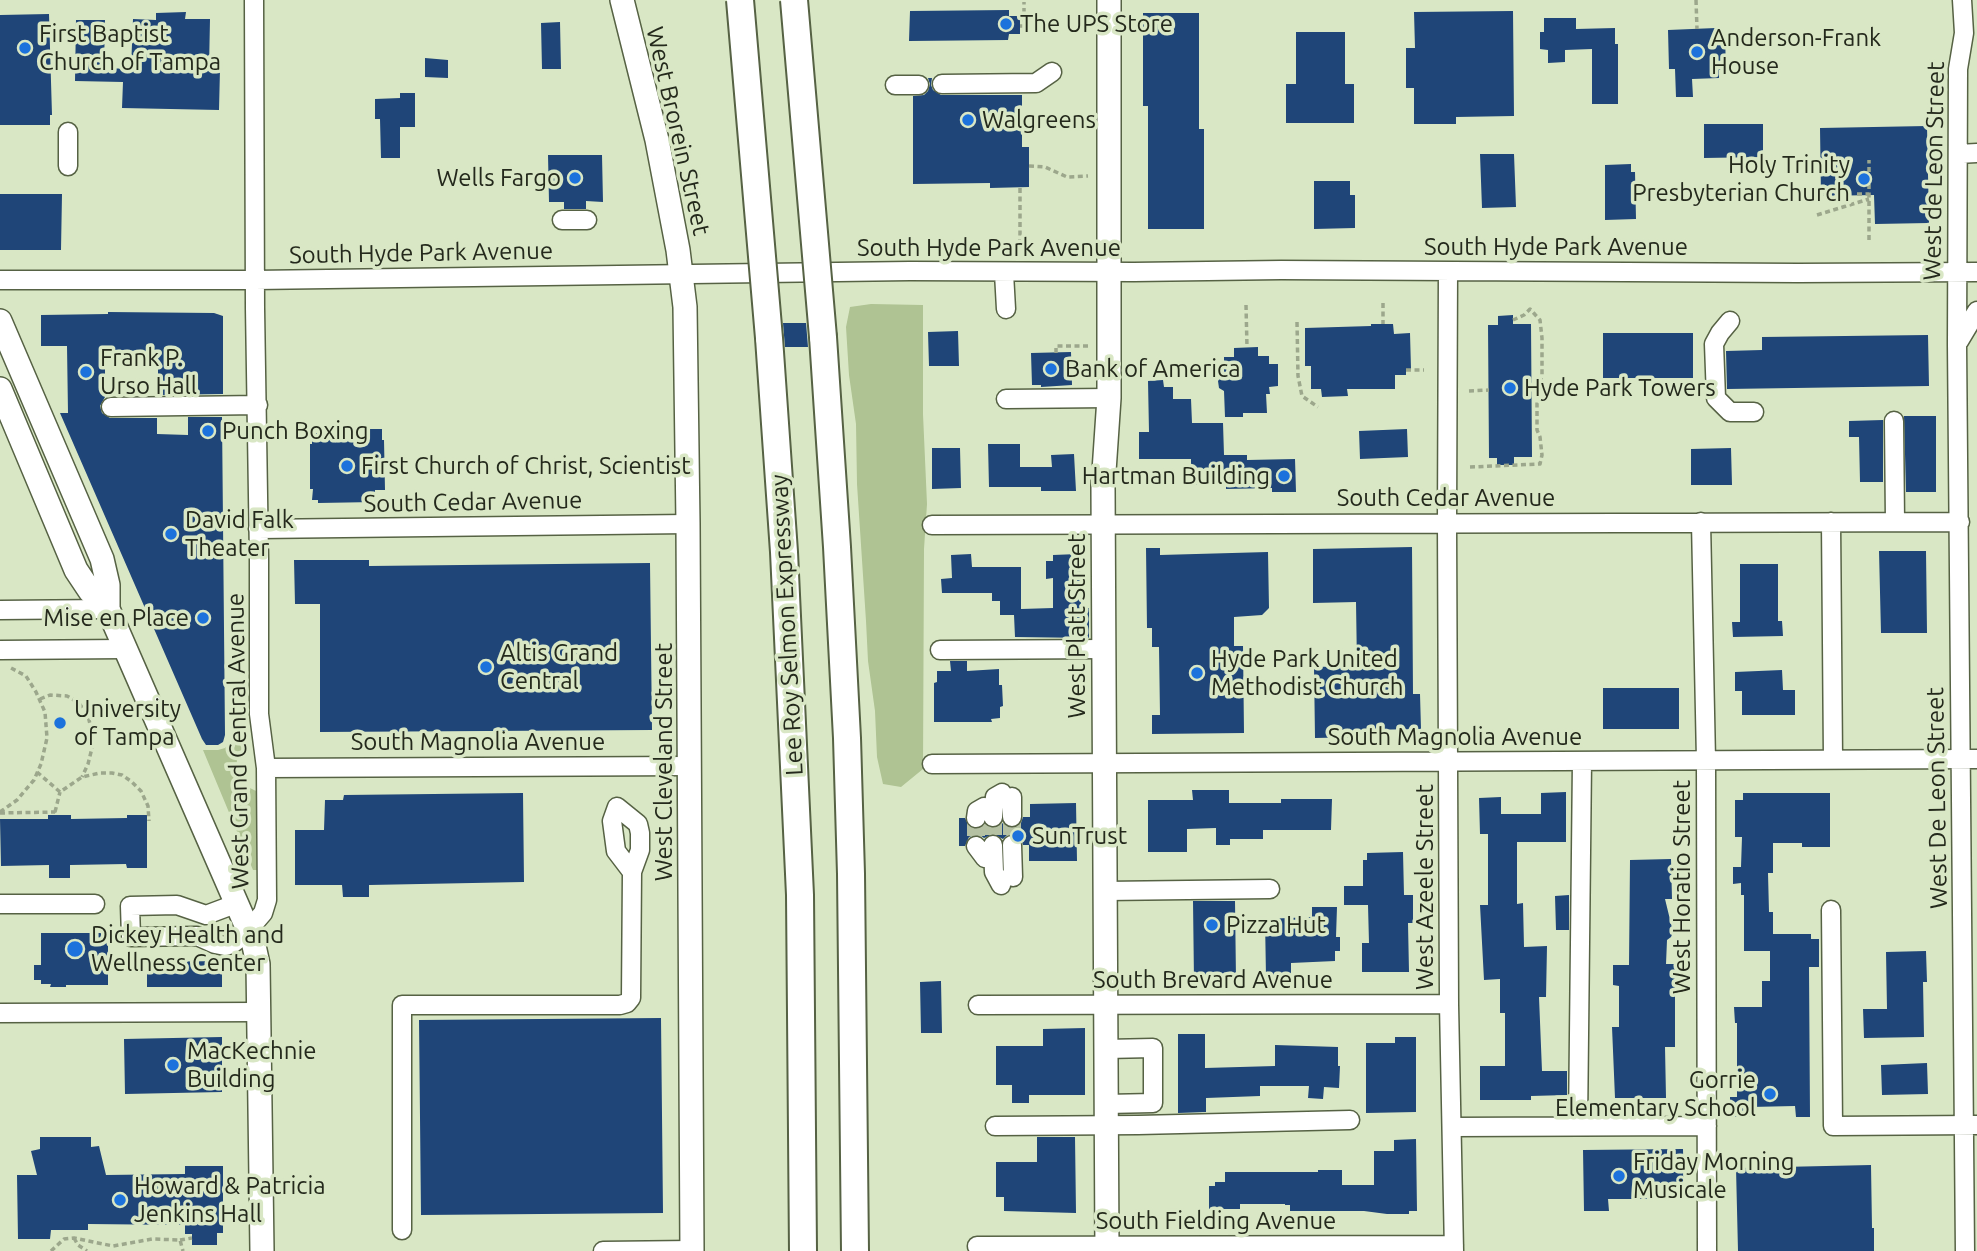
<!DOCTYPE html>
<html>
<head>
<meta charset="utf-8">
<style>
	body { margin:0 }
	canvas { display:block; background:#d9e7c5 }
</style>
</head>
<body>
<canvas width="1977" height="1251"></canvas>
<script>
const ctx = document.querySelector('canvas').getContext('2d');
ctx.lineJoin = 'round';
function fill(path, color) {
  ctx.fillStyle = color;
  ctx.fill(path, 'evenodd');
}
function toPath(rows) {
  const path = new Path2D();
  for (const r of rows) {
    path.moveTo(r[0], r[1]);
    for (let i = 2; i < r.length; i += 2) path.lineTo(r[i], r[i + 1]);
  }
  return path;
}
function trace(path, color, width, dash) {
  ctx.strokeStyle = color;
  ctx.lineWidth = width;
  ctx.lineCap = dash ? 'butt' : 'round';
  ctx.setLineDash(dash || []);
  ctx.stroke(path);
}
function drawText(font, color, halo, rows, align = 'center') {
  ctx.font = font + ' Ubuntu,sans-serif';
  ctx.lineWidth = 7;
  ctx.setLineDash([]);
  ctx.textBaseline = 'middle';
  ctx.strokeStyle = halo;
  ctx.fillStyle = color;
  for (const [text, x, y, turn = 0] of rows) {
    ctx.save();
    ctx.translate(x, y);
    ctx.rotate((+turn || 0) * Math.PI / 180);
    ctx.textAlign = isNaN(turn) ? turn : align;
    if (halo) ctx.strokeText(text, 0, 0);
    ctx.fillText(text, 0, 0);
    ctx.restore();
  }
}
const green = toPath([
	[871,304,923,305,923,414,927,504,924,549,923,769,901,787,883,784,877,757,875,711,868,661,866,621,857,484,856,424,849,375,846,327,850,307],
	[244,725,244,747,237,760,236,770,241,780,248,787,258,792,259,870,253,870,203,750,218,750,225,748]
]);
const building = toPath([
	[1009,10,1009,16,1020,16,1020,34,1009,34,1008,40,909,41,910,11],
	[1513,11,1514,116,1456,117,1456,124,1414,124,1414,88,1406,88,1406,48,1415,48,1414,12],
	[186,12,185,19,210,19,209,69,220,69,219,110,122,108,123,82,75,81,76,20,105,20,104,68,131,69,133,19,156,20,156,13],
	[1143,13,1199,13,1199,129,1204,129,1204,229,1148,229,1148,106,1143,106],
	[49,14,52,115,50,115,50,125,0,125,0,15],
	[1544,18,1576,18,1576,29,1615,28,1615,44,1618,44,1618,104,1592,104,1592,49,1565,50,1565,62,1548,63,1548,50,1540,49,1540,32,1544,32],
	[560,22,561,69,542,69,541,23],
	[1716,28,1725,36,1726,70,1719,70,1719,78,1692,79,1693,97,1676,97,1675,69,1669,69,1668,30],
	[1296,32,1345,32,1345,84,1354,84,1354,123,1286,123,1286,84,1296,84],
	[425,58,448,60,448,78,425,77],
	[928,78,932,78,931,85,933,90,941,95,1022,95,1022,147,1029,147,1029,187,990,188,990,183,913,184,913,96,924,95,928,91,930,84],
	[400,93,415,93,415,127,400,127,400,158,381,158,380,119,375,119,375,99,400,98],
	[1704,124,1763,124,1763,157,1704,158],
	[1927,126,1929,223,1875,224,1874,195,1821,196,1820,128],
	[1480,154,1514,154,1516,207,1482,208],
	[548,155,602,155,603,202,586,201,586,209,564,209,564,202,549,202],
	[1631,164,1631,172,1635,172,1636,219,1605,220,1605,165],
	[1314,181,1350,181,1350,195,1355,195,1355,228,1314,229],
	[0,194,62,194,61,250,0,250],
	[108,312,214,313,223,316,223,394,158,395,158,361,144,361,144,351,105,350,105,397,100,406,102,413,110,418,157,418,157,434,188,435,188,417,222,417,225,735,223,742,218,745,206,745,202,739,60,413,68,413,67,346,41,346,41,315,108,314],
	[1513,315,1513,324,1531,324,1532,457,1514,457,1514,465,1497,465,1497,458,1489,458,1488,325,1498,325,1498,316],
	[783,323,806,323,808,347,785,347],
	[1371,324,1393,324,1394,334,1410,333,1411,369,1406,369,1406,375,1395,375,1395,389,1347,389,1348,396,1322,397,1321,389,1311,389,1311,366,1305,366,1305,328,1371,326],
	[958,331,959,366,929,366,928,332],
	[1603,333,1693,333,1693,378,1603,378],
	[1928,335,1929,386,1727,389,1726,351,1762,350,1762,337],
	[1258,347,1258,356,1269,356,1269,364,1278,364,1278,386,1269,387,1270,394,1266,394,1267,413,1243,413,1243,417,1225,417,1224,391,1219,388,1218,381,1224,373,1224,357,1234,357,1234,348],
	[1071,352,1072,385,1041,387,1041,385,1032,385,1031,353],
	[1163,380,1164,387,1173,387,1173,399,1191,399,1192,423,1223,423,1224,455,1247,455,1247,460,1295,459,1296,492,1272,492,1272,488,1226,489,1226,485,1191,485,1191,459,1139,459,1139,432,1149,432,1148,381],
	[1904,416,1936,416,1936,492,1906,492],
	[1883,420,1883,482,1860,482,1859,437,1849,437,1849,421],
	[339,429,339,432,367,431,368,429,382,429,382,440,384,440,385,490,375,490,375,502,318,503,318,500,312,500,313,489,310,489,310,444,312,444,312,433,318,433,318,430],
	[1407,429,1408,457,1360,459,1359,431],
	[988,444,1020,444,1020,467,1052,467,1051,455,1074,454,1076,491,1041,491,1041,487,989,487],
	[932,448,960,448,961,488,932,489],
	[1731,448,1732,485,1691,485,1691,449],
	[1412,547,1413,694,1420,694,1421,729,1362,730,1362,737,1315,738,1314,667,1357,666,1356,602,1313,603,1313,549],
	[1146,548,1160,548,1160,555,1268,552,1269,608,1262,615,1234,617,1234,646,1243,646,1244,733,1152,734,1152,715,1160,715,1159,647,1152,647,1152,628,1147,628],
	[1879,551,1926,551,1927,633,1881,633],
	[971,554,972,567,1021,567,1021,609,1053,608,1053,578,1046,579,1046,561,1053,561,1053,555,1078,554,1078,560,1080,560,1081,608,1089,608,1089,638,1015,637,1014,615,1000,615,1000,601,992,601,992,593,942,593,941,579,952,578,951,555],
	[294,560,369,560,369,566,650,563,652,730,320,732,320,604,295,604],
	[1740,564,1778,564,1778,621,1782,621,1783,636,1733,637,1732,622,1740,622],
	[950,661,967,661,967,671,999,669,999,685,1002,685,1003,706,1000,707,1000,718,991,719,992,722,934,722,934,683,937,682,937,671,951,671],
	[1782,670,1783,690,1795,690,1795,715,1742,715,1742,691,1735,691,1735,672],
	[1603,688,1679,688,1679,729,1603,729],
	[1192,790,1229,790,1229,803,1281,803,1281,799,1332,799,1331,830,1263,830,1263,839,1230,839,1230,845,1216,845,1216,828,1187,829,1187,852,1148,852,1148,800,1193,800],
	[1566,792,1566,842,1517,842,1517,904,1523,903,1524,947,1547,946,1546,997,1539,997,1542,1071,1567,1071,1567,1095,1531,1096,1531,1100,1480,1100,1480,1066,1505,1066,1505,1013,1500,1013,1500,979,1484,980,1480,905,1488,905,1488,834,1480,834,1479,798,1501,797,1501,814,1541,814,1541,793],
	[523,793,524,882,369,885,369,897,343,897,342,885,295,885,295,830,324,830,325,800,343,800,344,795],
	[1743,793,1830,793,1830,847,1802,847,1802,843,1773,843,1773,873,1768,873,1769,912,1773,912,1773,934,1811,934,1811,939,1819,939,1819,967,1809,967,1810,1117,1796,1117,1795,1106,1750,1107,1751,1117,1730,1117,1730,1097,1737,1097,1737,1023,1735,1023,1734,1007,1762,1007,1762,981,1770,981,1770,951,1744,951,1744,895,1741,895,1741,883,1733,884,1733,867,1741,867,1742,837,1735,837,1735,800,1743,800],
	[1076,803,1077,861,1029,861,1029,845,1023,845,1021,838,1012,834,1007,835,1003,839,993,834,984,838,980,835,974,835,969,837,965,846,959,846,959,818,965,818,969,826,974,829,980,829,985,825,991,828,997,828,1003,823,1007,827,1013,828,1021,823,1023,817,1030,817,1030,804],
	[48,815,71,815,71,819,127,818,127,815,147,815,147,868,127,868,126,864,70,865,70,878,49,878,49,865,1,866,0,819,48,819],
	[1403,852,1404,895,1413,895,1413,923,1408,923,1409,972,1362,972,1362,943,1369,943,1368,905,1344,905,1344,886,1363,886,1363,860,1367,860,1367,853],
	[1671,859,1672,899,1665,899,1673,932,1671,937,1667,940,1666,964,1675,964,1675,1047,1665,1047,1666,1098,1615,1098,1612,1027,1619,1027,1619,986,1613,985,1613,965,1629,965,1630,860],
	[1569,895,1569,930,1556,930,1555,896],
	[1193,901,1235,901,1236,980,1194,981],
	[1312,907,1337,907,1336,937,1340,937,1340,951,1335,951,1335,961,1291,963,1291,976,1266,977,1265,919,1312,917],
	[41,933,108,933,108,985,66,985,66,987,50,987,51,984,41,984,41,980,34,980,34,965,41,965],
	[1926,951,1927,982,1923,982,1924,1037,1864,1038,1863,1009,1887,1009,1886,952],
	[222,961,222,987,147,987,147,962],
	[941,981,942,1033,921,1033,920,982],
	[661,1018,663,1213,421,1215,419,1020],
	[1085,1028,1085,1095,1029,1095,1029,1103,1012,1103,1012,1085,996,1085,996,1046,1043,1046,1043,1029],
	[1178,1034,1205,1034,1205,1068,1275,1066,1275,1045,1338,1047,1338,1066,1340,1066,1339,1088,1324,1087,1323,1099,1308,1098,1309,1086,1260,1086,1260,1096,1206,1098,1206,1112,1178,1113],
	[222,1037,222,1092,125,1094,124,1039],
	[1395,1037,1416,1037,1416,1112,1366,1113,1366,1043,1395,1043],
	[1927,1063,1928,1094,1882,1095,1881,1065],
	[40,1137,91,1137,91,1147,99,1146,106,1175,185,1174,185,1166,223,1166,223,1233,217,1233,217,1245,192,1245,192,1234,185,1234,185,1225,88,1224,88,1230,51,1230,50,1239,18,1239,17,1175,37,1175,31,1151,40,1149],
	[1037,1137,1075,1137,1076,1213,1004,1211,1004,1197,996,1197,996,1162,1037,1162],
	[1416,1139,1417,1211,1409,1211,1409,1214,1387,1214,1364,1211,1290,1211,1290,1205,1285,1205,1285,1204,1240,1204,1240,1209,1209,1209,1209,1186,1215,1186,1215,1182,1225,1182,1225,1172,1318,1172,1318,1170,1342,1170,1342,1185,1374,1185,1374,1151,1394,1151,1394,1140],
	[1683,1149,1684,1199,1608,1199,1609,1211,1584,1211,1583,1150],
	[1871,1165,1872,1228,1874,1228,1874,1251,1738,1251,1736,1168]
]);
const minorTunnel = toPath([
	[993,817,993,845],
	[1012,817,1012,845],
	[976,818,976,846]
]);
const path = toPath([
	[1696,0,1697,29],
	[1020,26,1024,26,1024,2],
	[1029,166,1045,167,1067,177,1088,176],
	[1020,188,1020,245],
	[1857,194,1869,194],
	[1817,215,1869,199],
	[1869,240,1869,160],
	[1383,303,1383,324],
	[1246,305,1247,347],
	[1297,322,1298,376,1302,396,1318,407],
	[1056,353,1056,346,1088,346],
	[1406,370,1424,370],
	[1531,386,1539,385],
	[1469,391,1489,390],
	[1470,467,1540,464,1542,455,1540,437,1537,430,1537,391,1542,375,1542,338,1540,320,1530,309,1524,315,1513,320],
	[40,699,50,695,67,696,79,703,88,716,91,728,92,748,88,764,82,777],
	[37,772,60,792,82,777,100,773,112,773,122,775,132,782,141,791,148,806,149,821],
	[0,812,17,800,34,780,41,764,47,738,45,712,36,692,26,676,11,668],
	[55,812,60,792],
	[0,813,55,812,58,815],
	[74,1238,78,1245,87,1251],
	[180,1240,192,1238],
	[51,1251,64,1239,74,1238,113,1246,152,1239,180,1240,183,1251]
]);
const minor = toPath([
	[1962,0,1964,33,1958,69,1957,344,1965,1251],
	[942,84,1036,83,1052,72],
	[895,85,919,85],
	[1958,154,1977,153],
	[68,166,68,132],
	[562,220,587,220],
	[1448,271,1447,523,1449,1004,1454,1251],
	[1004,273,1006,309],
	[0,280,255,280,910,271,1134,272,1281,270,1798,273,1977,272],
	[1730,321,1720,333,1714,344,1716,398,1730,412,1754,412],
	[1959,341,1977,311],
	[1006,399,1109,398],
	[111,407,258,405],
	[1894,421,1895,522],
	[1701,522,1706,760,1707,1251],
	[1831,522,1833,759],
	[932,525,1960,522],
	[258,529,688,524],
	[0,610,108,609],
	[0,650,124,649],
	[940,650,1104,649],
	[932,764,1977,759],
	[266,768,690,766],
	[1012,797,1012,817],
	[993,817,995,797,1002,793],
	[976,818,977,811,984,807],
	[993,845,994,872,1001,885],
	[1012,845,1013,877],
	[976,846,985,858],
	[1105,891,1270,889],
	[238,903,206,915,177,905,130,906,131,937,197,936,215,944,225,946,232,944,244,935,263,913,267,900,266,768,259,714,259,558,255,308,254,0],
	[0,904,95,904],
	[1831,910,1833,1126,1977,1125],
	[978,1005,1449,1004],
	[0,1013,258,1012],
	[1106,1049,1153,1048,1153,1103,1106,1104],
	[995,1126,1138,1125,1350,1120],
	[1578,1126,1582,761],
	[1452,1127,1707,1126],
	[402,1230,402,1005,620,1005,627,1003,631,998,632,872,640,850,640,833,638,824,617,807,612,821,616,851,632,872],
	[977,1246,1454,1245],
	[603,1251,692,1250]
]);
const major = toPath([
	[622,0,657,140,678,250,685,307,688,524,692,1251],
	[0,321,102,559,108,585,108,609],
	[0,389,76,570,90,591,108,609,253,941,258,964,262,1251],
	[1107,1251,1103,486,1109,398,1109,0]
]);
const highway = toPath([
	[823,337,837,547,847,738,851,874,855,1251],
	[769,338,784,552,800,895,803,1251]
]);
const highwayBridge = toPath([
	[740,0,769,338],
	[794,0,823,337]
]);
const markers = [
	[1006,24,7,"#1c72dc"],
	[25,48,7,"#1c72dc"],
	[1697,52,7,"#1c72dc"],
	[968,120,7,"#1c72dc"],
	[575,178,7,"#1c72dc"],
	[1864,179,7,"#1c72dc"],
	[1051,369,7,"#1c72dc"],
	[86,372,7,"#1c72dc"],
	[1510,388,7,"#1c72dc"],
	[208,431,7,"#1c72dc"],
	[347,466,7,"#1c72dc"],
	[1284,476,7,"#1c72dc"],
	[171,534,7,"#1c72dc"],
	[203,618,7,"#1c72dc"],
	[486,667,7,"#1c72dc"],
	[1197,673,7,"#1c72dc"],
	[60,723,7,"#1c72dc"],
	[1018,836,7,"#1c72dc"],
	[1212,925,7,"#1c72dc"],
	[75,949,9,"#1c72dc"],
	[173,1065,7,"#1c72dc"],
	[1770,1094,7,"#1c72dc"],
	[1619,1176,7,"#1c72dc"],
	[120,1200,7,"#1c72dc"]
];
const poiNames = [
	["The UPS Store",1020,24],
	["First Baptist",39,34],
	["Church of Tampa",39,62],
	["Anderson-Frank",1711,38],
	["House",1711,66],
	["Walgreens",982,120],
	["Holy Trinity",1850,165,"right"],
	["Presbyterian Church",1850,193,"right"],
	["Wells Fargo",561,178,"right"],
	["Frank P.",100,358],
	["Urso Hall",100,386],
	["Bank of America",1065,369],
	["Hyde Park Towers",1524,388],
	["Punch Boxing",222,431],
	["First Church of Christ, Scientist",361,466],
	["Hartman Building",1270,476,"right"],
	["David Falk",185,520],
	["Theater",185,548],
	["Mise en Place",189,618,"right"],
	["Altis Grand",500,653],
	["Central",500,681],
	["Hyde Park United",1211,659],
	["Methodist Church",1211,687],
	["University",74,709],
	["of Tampa",74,737],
	["SunTrust",1032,836],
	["Pizza Hut",1226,925],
	["Dickey Health and",91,935],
	["Wellness Center",91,963],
	["MacKechnie",187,1051],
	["Building",187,1079],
	["Gorrie",1756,1080,"right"],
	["Elementary School",1756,1108,"right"],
	["Friday Morning",1633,1162],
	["Musicale",1633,1190],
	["Howard & Patricia",134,1186],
	["Jenkins Hall",134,1214]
];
const streetNames = [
	["West Brorein Street",678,131,77],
	["West de Leon Street",1934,171,-89],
	["South Hyde Park Avenue",1556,247],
	["South Hyde Park Avenue",989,248],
	["South Hyde Park Avenue",421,253,-1],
	["South Cedar Avenue",1446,498],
	["South Cedar Avenue",473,502,-1],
	["Lee Roy Selmon Expressway",787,625,-93],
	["West Platt Street",1077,626,-90],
	["South Magnolia Avenue",1455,737],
	["West Grand Central Avenue",238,741,-91],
	["South Magnolia Avenue",478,742],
	["West Cleveland Street",664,762,-90],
	["West De Leon Street",1937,798,-91],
	["West Azeele Street",1425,887,-90],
	["West Horatio Street",1682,887,-90],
	["South Brevard Avenue",1213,980],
	["South Fielding Avenue",1216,1221]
];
fill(green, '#afc393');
fill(building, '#1f4578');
trace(minorTunnel, '#b5c1a3', 18, [18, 9]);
trace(minor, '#566244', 21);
trace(major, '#566244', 26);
trace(highway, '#566244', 30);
trace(path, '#9ca78c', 3.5, [5, 3.5]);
trace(minor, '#fff', 18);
trace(major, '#fff', 23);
trace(highway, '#fff', 26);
trace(highwayBridge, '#566244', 30, []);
trace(highwayBridge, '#fff', 26);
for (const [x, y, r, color] of markers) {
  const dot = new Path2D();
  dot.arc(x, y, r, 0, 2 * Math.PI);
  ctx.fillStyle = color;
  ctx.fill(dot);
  trace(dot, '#d9e7c5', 2.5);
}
drawText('24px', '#24291c', '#d9e7c5', poiNames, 'left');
drawText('24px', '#24291c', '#d9e7c5', streetNames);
</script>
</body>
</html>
